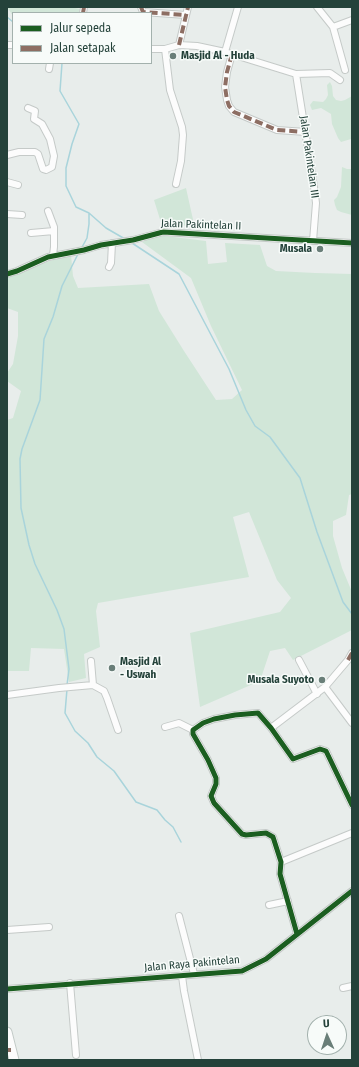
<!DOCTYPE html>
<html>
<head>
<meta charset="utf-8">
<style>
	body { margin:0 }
	#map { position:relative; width:359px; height:1067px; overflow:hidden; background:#e8edeb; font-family:"Fira Sans Condensed",sans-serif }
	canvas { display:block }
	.frame { position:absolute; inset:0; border:8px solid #24423a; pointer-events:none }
	.legend { position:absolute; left:12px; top:12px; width:140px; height:52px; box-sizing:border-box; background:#f7fbf9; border:1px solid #a3b1ad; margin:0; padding:5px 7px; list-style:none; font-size:12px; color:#24423a }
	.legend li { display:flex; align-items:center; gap:8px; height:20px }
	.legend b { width:20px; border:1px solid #a3b1ad }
	.north { position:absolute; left:307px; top:1015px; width:40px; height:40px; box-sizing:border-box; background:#f7fbf9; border:1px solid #a3b1ad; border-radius:50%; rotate:357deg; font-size:11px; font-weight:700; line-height:16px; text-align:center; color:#24423a }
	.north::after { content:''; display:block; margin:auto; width:14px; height:18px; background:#697e78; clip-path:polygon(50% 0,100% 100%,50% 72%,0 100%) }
</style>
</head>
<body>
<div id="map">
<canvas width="359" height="1067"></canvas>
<div class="frame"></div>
<ul class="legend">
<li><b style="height:5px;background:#1b5e20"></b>Jalur sepeda</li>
<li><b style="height:5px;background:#8d6e63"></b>Jalan setapak</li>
</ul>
<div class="north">U</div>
</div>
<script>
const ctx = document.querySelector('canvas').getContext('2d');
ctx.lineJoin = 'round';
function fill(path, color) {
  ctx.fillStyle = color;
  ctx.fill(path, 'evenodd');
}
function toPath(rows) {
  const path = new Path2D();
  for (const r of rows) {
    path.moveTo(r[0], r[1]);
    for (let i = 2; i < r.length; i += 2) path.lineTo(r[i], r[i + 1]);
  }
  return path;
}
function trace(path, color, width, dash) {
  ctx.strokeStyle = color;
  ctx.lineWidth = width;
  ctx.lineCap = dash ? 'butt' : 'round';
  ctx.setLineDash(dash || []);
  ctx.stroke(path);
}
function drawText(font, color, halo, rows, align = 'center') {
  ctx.font = font + ' "Fira Sans Condensed",sans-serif';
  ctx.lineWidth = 3;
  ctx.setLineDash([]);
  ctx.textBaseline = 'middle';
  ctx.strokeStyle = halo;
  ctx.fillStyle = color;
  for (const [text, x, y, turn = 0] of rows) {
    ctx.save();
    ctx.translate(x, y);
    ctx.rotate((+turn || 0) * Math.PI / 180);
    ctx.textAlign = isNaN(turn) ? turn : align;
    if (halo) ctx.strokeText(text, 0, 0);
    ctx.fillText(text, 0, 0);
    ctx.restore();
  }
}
const green = toPath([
	[7,7,70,7,80,9,79,13,13,13,13,16],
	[330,82,332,86,333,96,336,100,341,101,345,100,352,96,352,139,351,139,341,142,338,138,332,124,331,114,321,108,312,110,310,105,313,101,323,102,326,99,328,95,327,85],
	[342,167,347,169,352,169,352,215,341,212,337,210,335,205,334,200,337,197,341,187],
	[186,188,194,224,163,229,154,200],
	[157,235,206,241,208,264,227,262,225,243,260,245,267,266,276,271,315,273,352,274,352,494,349,495,346,515,333,521,333,536,342,568,352,592,352,630,293,660,285,648,270,651,260,681,200,707,190,633,280,612,291,598,277,580,249,512,233,517,249,577,98,603,96,611,100,647,84,654,86,678,69,682,64,649,31,648,29,671,7,671,7,420,13,418,21,391,7,381,7,373,13,364,18,336,18,312,7,308,7,273,71,255,73,276,78,288,149,284,159,311,184,351,216,400,232,399,242,390,211,326,191,278,142,242]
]);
const stream = toPath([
	[7,17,13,22],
	[62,63,60,91,79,124,72,144,66,168,66,186,76,207,89,213,106,228,125,239],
	[132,243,179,274,229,369,246,410,255,426,270,437,300,478,317,532,343,602,352,614],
	[81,249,87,238,89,224,89,213],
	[67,685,69,669,64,629,57,610,35,564,29,545,21,508,20,459,22,449,40,400,44,339,53,317,62,286,78,254],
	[67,689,65,713,75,731,88,743,97,757,114,771,136,802,157,810,165,820,173,827,181,842]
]);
const street = toPath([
	[141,7,143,12,186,15],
	[317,7,333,27,345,70],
	[83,13,84,7],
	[333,27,352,20],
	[7,45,13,45],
	[179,45,188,7],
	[151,49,165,49,179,45,197,46,225,52,296,74,330,73,340,80],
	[165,49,170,90,182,127,183,135,181,161,176,184],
	[225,52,238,7],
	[232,54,227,72,225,87,227,100,229,106,234,112,277,130,306,132],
	[49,69,50,63],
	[296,74,314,187,316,203,313,241],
	[7,155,19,152,35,152,38,154,43,169,46,170,52,167,54,156,50,139,42,124,34,119,35,111,28,108],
	[7,182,18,185],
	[48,211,54,227,54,247,53,255],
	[7,214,22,215],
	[31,233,54,231],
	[109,267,111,263,112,243],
	[7,274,17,271,48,257,84,250,101,245,133,240,163,232,352,243],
	[299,660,317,694],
	[91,661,93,685],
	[325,687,352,723],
	[7,695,59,688,93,685,104,691,107,698,118,730],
	[165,727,179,723,193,730],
	[271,728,325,687,348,660,352,653],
	[281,862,352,833],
	[269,905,288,901],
	[179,916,194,974],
	[7,930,49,927],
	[297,934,280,874,281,862,273,837,266,833,246,835,242,834,214,803,211,796,216,784,216,778,208,760,193,734,193,730,203,723,214,719,235,715,258,713,271,728,293,759,320,749,326,751,352,805],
	[182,976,184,991,198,1060],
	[70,983,76,1055],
	[343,988,352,986],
	[7,989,242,971,266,959,352,891]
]);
const secondary = toPath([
	[7,1032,14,1060]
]);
const quiet = toPath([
	[141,7,143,12,186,15],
	[83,13,84,7],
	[179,45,188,7],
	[232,54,227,72,225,87,227,100,229,106,234,112,277,130,306,132],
	[348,660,352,653],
	[7,1050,11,1050]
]);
const cycleway = toPath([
	[7,274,17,271,48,257,84,250,101,245,133,240,163,232,352,243],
	[297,934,280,874,281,862,273,837,266,833,246,835,242,834,214,803,211,796,216,784,216,778,208,760,193,734,193,730,203,723,214,719,235,715,258,713,271,728,293,759,320,749,326,751,352,805],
	[7,989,242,971,266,959,352,891]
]);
const markers = [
	[173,56,4,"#697e78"],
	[320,249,4,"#697e78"],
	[112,668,4,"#697e78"],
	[322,680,4,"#697e78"]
];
const poiNames = [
	["Masjid Al - Huda",181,56],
	["Musala",312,249,"right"],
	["Masjid Al",120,662],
	["- Uswah",120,675],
	["Musala Suyoto",314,680,"right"]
];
const streetNames = [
	["Jalan Pakintelan III",309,157,82],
	["Jalan Pakintelan II",201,225,2],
	["Jalan Raya Pakintelan",192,964,-5]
];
fill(green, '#d1e6d8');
trace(stream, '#a9d4db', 1.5);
trace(street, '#c5cac8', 8);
trace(secondary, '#c3cbc8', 11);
trace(street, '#fcfcfc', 6);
trace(secondary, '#fcfcfc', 9);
trace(quiet, '#8d6e63', 4, [8, 4]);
trace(cycleway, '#1b5e20', 5);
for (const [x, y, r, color] of markers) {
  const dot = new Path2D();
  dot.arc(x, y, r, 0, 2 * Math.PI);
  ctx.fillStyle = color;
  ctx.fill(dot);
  trace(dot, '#f7fbf9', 1.5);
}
drawText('bold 11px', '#24423a', '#f7fbf9', poiNames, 'left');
drawText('11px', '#24423a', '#f7fbf9', streetNames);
</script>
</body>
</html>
